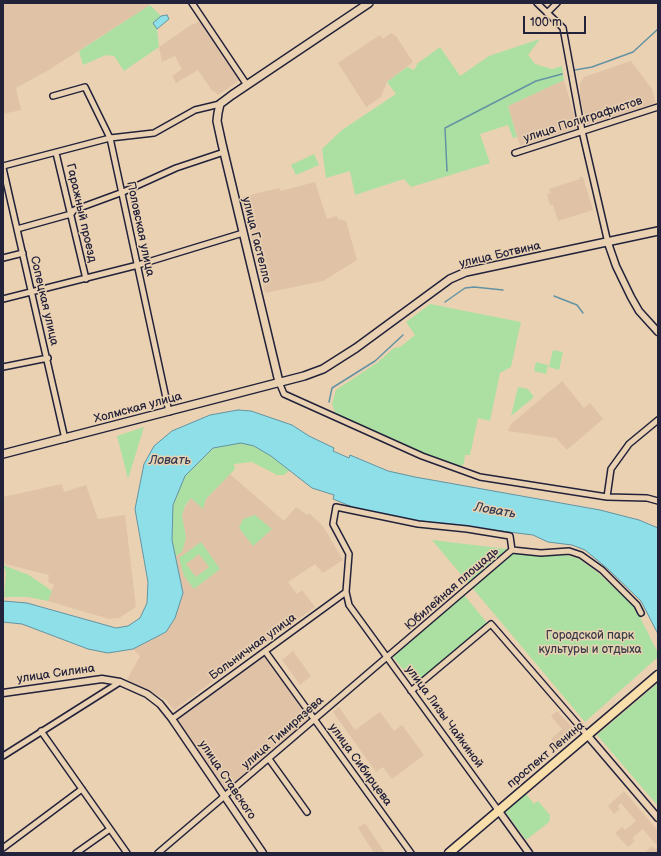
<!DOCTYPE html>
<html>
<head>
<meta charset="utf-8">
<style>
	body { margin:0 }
	#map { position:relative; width:661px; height:856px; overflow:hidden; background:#ead1b2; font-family:"Balsamiq Sans",sans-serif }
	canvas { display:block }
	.frame { position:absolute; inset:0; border:4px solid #22223b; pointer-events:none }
	.scale { position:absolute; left:523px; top:16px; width:63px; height:18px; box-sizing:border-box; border:2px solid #22223b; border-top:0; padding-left:5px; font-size:12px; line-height:14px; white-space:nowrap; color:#22223b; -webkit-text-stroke:3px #ead1b2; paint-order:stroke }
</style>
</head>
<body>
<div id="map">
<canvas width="661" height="856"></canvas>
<div class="frame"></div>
<div class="scale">100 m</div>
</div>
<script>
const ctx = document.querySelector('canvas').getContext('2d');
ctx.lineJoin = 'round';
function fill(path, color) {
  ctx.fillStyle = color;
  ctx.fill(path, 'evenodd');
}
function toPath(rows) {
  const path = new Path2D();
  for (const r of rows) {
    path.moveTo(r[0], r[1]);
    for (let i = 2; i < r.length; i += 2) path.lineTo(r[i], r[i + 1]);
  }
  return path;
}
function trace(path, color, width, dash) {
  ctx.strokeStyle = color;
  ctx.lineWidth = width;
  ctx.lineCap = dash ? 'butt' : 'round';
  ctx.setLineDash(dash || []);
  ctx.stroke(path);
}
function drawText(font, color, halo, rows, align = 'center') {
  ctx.font = font + ' "Balsamiq Sans",sans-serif';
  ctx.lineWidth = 3;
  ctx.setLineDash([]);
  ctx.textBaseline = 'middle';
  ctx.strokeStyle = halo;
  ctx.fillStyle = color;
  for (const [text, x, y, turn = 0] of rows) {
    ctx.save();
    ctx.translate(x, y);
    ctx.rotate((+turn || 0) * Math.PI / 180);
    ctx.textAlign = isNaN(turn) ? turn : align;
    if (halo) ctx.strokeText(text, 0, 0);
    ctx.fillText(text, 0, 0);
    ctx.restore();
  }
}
const built = toPath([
	[3,3,149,3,150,5,47,71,16,88,21,110,3,114],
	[201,21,240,80,218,95,214,91,213,92,198,70,176,83,172,76,182,69,175,56,162,62,159,47,191,25],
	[391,33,396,36,413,62,387,82,381,97,366,107,338,63,380,35,383,39],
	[631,61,652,89,656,104,587,125,580,97,580,83,584,77],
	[564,80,578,128,520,146,508,106],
	[579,177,583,177,593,210,558,221,553,205,550,205,549,203,547,194,551,193,549,189,580,179],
	[315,182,327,219,337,216,338,219,346,221,357,260,323,281,265,293,242,197,279,188,281,191],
	[562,381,584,408,590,403,603,419,567,450,556,438,508,431,511,424],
	[230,474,284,521,296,507,307,515,309,513,323,526,343,560,323,573,315,564,288,582,297,594,302,590,315,607,174,710,166,700,127,680,140,656,133,649,166,633,182,593,175,557,178,554,186,538,182,515,184,509,191,498,203,508,206,499],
	[62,484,64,492,86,485,98,519,125,515,136,607,119,618,109,619,48,601,54,585,48,582,49,575,5,564,3,558,3,497],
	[293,651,311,676,300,685,282,660],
	[265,653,312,719,225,794,174,719],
	[339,707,355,730,380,712,394,731,402,725,424,755,392,779,383,767,376,772,333,712],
	[557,711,575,730,557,745,551,739,562,729,551,716],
	[624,791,658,831,658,853,644,853,652,846,655,849,658,847,643,829,632,838,635,841,628,847,615,833,622,827,625,830,636,821,621,803,618,806,620,809,614,814,608,806],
	[365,823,385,853,374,853,358,828]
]);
const green = toPath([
	[150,5,161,16,153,23,157,29,159,47,124,71,114,56,106,55,83,65,79,51],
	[540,39,528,55,535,64,552,69,562,66,564,80,508,106,517,137,513,138,508,125,480,134,490,163,411,187,404,179,355,195,350,171,326,178,322,149,342,130,396,94,387,82,407,67,414,70,418,63,440,47,460,76,489,56],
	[314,154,319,165,296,175,291,165],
	[430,304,521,322,511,367,500,373,490,421,478,418,470,455,465,455,464,463,461,467,424,454,353,422,335,412,332,404,336,390,377,363,394,348,400,347,415,335,406,322],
	[553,350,563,352,559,370,549,367],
	[536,362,548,365,546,374,534,371],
	[518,387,528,389,534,397,511,416],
	[144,427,128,479,117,436],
	[231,443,241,443,254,446,271,456,290,470,284,475,277,475,252,462,234,464,235,469,206,499,203,509,191,498,185,506,182,515,186,538,182,552,175,557,172,540,173,505,185,476,213,448],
	[255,515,272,529,253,546,239,528,243,519],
	[432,540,507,549,513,553,541,556,566,555,579,559,597,572,635,607,658,653,658,657,585,722],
	[201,542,220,569,194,589,184,576,179,558],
	[199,554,209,567,196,577,186,564],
	[3,565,29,575,52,591,48,601,28,597,4,597,6,572],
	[464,595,488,624,416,685,393,657],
	[658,683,658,806,597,735],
	[525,793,534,804,538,801,550,815,549,822,526,840,504,810]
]);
const water = toPath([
	[167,15,169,19,157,29,153,23,161,16,167,15],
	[238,410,251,411,292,425,309,436,334,448,333,451,349,458,350,455,388,471,415,477,600,510,639,520,658,528,658,634,641,601,608,569,585,550,572,545,548,542,533,535,413,520,355,508,333,499,334,495,312,488,271,456,254,446,241,443,213,448,185,476,173,505,172,540,183,593,175,618,166,632,133,649,108,653,88,649,22,624,3,622,3,601,27,603,116,628,128,626,140,618,147,603,148,582,135,509,144,464,154,446,172,431,210,415,238,410]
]);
const stream = toPath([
	[575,70,592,67,633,52,658,29],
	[447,171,445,128,536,81,562,74],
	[554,296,577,305,583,313],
	[445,302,465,288,474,287,503,290],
	[329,402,332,388,375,361,403,335]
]);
const minor = toPath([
	[192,3,247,85],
	[537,3,563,28,582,131,608,243],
	[547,13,557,3],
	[53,96,85,87,110,138,169,412],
	[56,153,86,279],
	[515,153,658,107],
	[3,166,110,138,154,133,195,110,220,104],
	[3,168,65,439],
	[17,229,71,214,74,210,123,192,176,168,224,152],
	[3,258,23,253],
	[3,299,138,265,243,233],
	[3,367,48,358],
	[279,382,284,394,422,456,480,477,607,497,647,498,658,501],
	[607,497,611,469,629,444,658,420],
	[512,550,541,553,569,551,581,555,602,570,637,605,641,613],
	[265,651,411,853],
	[411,691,491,624,588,736],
	[172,719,346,592],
	[41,731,127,853],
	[3,756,120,682],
	[269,759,307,812],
	[498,810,349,605,346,592,349,554,333,524,336,507,418,524,467,529,510,536,512,550],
	[3,848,82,789],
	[76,853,110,829],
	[158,853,512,550]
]);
const tertiary = toPath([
	[608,243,616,266,631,297,639,311,658,332],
	[3,693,102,679,120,682,147,694,160,704,172,719,263,853],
	[588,736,658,818],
	[498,810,529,853]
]);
const secondary = toPath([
	[279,382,222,144,217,121,218,113,220,104,232,95,369,3],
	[3,454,304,376,323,369,356,348,450,279,466,272,658,231]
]);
const primary = toPath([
	[449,853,658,675]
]);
const streetNames = [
	["улица Полиграфистов",583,120,-18],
	["Гаражный проезд",81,213,77],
	["Половская улица",140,229,78],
	["улица Гастелло",256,240,76],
	["улица Ботвина",500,255,-13],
	["Сопецкая улица",44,301,77],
	["Холмская улица",138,408,-15],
	["Юбилейная площадь",452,589,-41],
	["Больничная улица",253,647,-36],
	["улица Силина",56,674,-8],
	["улица Лизы Чайкиной",444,717,54],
	["улица Тимирязева",283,733,-41],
	["проспект Ленина",546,755,-40],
	["улица Сибирцева",360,765,54],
	["улица Ставского",227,780,56]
];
const parkNames = [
	["Городской парк",590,636],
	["культуры и отдыха",590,650]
];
const waterNames = [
	["Ловать",170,461],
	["Ловать",495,511,10]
];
fill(built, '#e0c3a7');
fill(green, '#ace0a2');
fill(water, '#8edfe7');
trace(water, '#6393a2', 1);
trace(stream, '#6393a2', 1.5);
trace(minor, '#22223b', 8);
trace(tertiary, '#22223b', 9);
trace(secondary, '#22223b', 10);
trace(primary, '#22223b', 11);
trace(minor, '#ead1b2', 5);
trace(tertiary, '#ead1b2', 6);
trace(secondary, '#ead1b2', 7);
trace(primary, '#f8deab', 8);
drawText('12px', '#22223b', '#ead1b2', streetNames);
drawText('12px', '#373e4a', '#ead1b2', parkNames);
drawText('italic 13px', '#323e55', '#ead1b2', waterNames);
</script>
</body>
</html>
